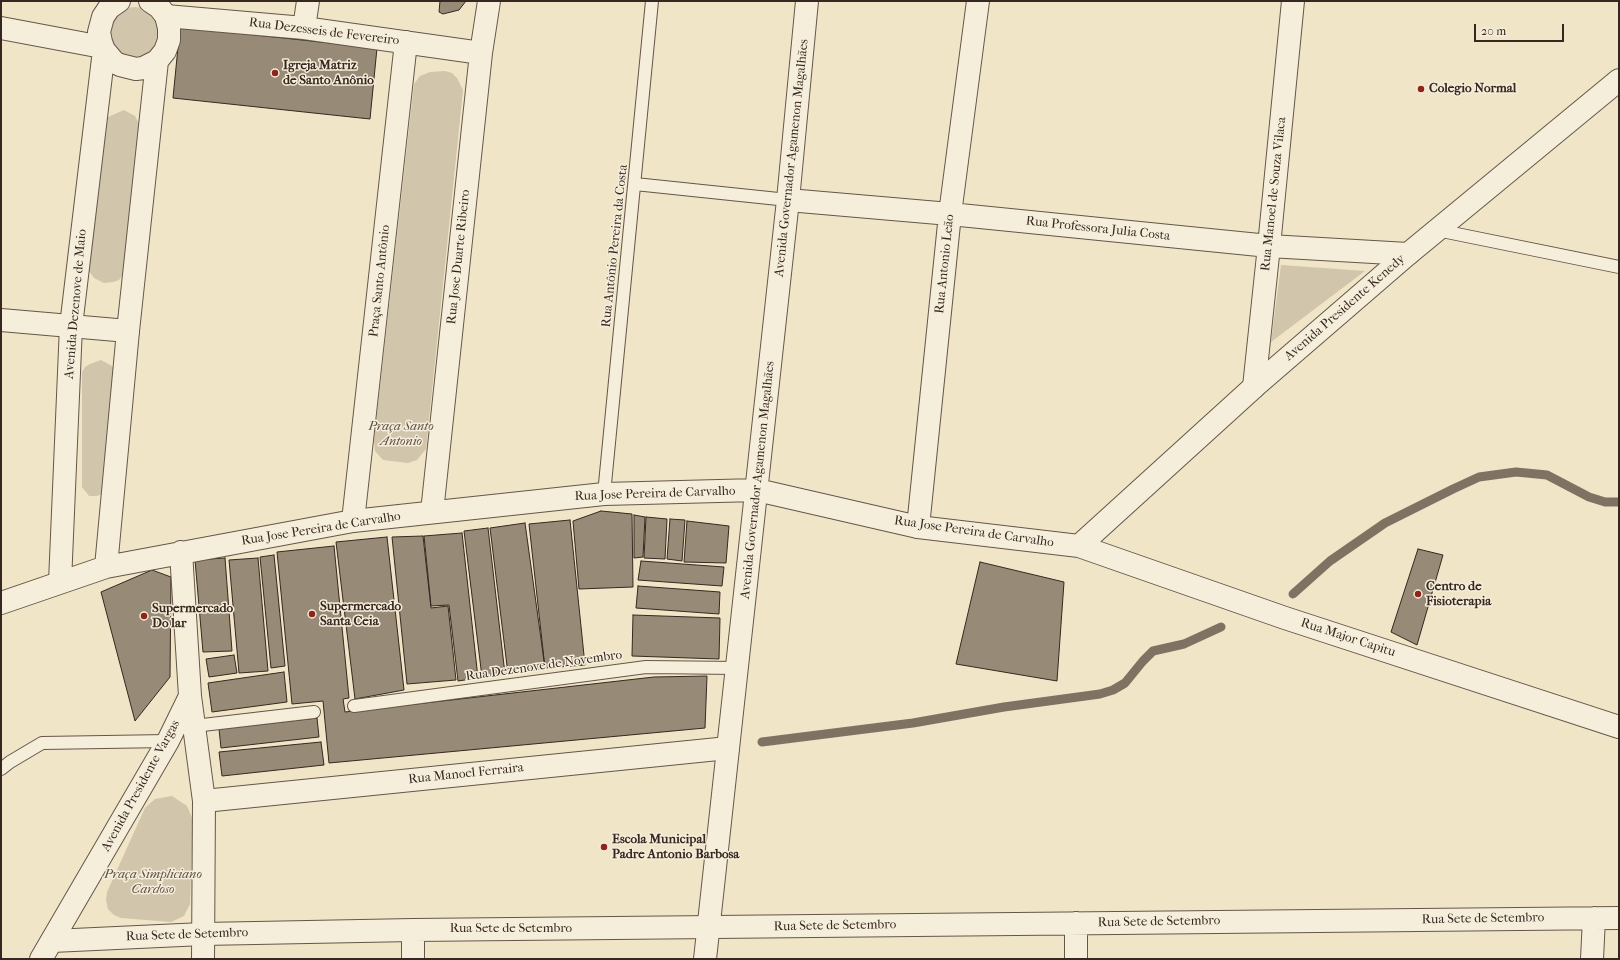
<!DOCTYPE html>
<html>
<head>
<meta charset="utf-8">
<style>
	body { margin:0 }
	#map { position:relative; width:1620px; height:960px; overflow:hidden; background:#f0e5c7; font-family:"IM FELL French Canon",serif }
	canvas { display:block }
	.frame { position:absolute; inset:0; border:2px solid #372720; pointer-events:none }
	.scale { position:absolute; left:1474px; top:24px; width:90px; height:18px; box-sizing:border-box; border:2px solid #372720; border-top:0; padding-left:5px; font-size:12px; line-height:14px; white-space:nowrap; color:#372720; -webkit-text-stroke:3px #f5eedb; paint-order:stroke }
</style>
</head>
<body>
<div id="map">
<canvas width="1620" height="960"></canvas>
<div class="frame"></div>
<div class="scale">20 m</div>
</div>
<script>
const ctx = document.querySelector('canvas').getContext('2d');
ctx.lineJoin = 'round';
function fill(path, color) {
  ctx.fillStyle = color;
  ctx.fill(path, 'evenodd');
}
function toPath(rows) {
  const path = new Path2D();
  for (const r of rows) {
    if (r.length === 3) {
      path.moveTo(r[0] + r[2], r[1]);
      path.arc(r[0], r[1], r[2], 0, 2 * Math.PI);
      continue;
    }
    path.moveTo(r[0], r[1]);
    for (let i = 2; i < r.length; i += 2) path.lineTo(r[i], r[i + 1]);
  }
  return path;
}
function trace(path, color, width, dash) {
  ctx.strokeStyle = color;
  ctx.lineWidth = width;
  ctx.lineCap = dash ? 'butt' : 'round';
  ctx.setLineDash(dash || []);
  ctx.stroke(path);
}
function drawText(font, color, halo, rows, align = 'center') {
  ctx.font = font + ' "IM FELL French Canon",serif';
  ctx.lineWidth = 3;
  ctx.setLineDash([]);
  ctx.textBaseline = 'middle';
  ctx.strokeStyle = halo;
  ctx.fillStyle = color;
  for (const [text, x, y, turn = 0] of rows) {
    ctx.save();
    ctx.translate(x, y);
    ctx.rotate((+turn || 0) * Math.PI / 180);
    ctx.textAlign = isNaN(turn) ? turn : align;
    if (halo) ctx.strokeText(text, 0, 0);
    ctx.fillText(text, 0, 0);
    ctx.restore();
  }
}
const green = toPath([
	[135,32,25],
	[445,71,452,73,457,78,463,90,426,449,417,460,408,463,383,460,375,451,374,440,414,84,420,76,430,72],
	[124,110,135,116,141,128,123,275,119,280,113,282,104,283,94,278,89,271,105,123,108,117],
	[1281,265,1365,271,1271,342],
	[101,360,112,366,116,371,104,493,97,496,89,496,82,487,82,372,85,367,90,364],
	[172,796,187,806,193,820,190,904,184,916,171,922,121,918,114,915,108,909,106,900,107,892,145,808,155,799]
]);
const stream = toPath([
	[1293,594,1330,561,1385,523,1453,489,1479,477,1516,472,1547,475,1589,497,1605,502,1619,502],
	[762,742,913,723,1004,707,1100,694,1113,690,1125,683,1143,661,1153,651,1184,644,1221,627]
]);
const building = toPath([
	[440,1,466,1,459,10,443,14,439,12,440,1],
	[180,27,377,48,370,119,173,98,180,27],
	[601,511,632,514,633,587,579,589,573,521,601,511],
	[634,515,645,517,643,557,634,558,634,515],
	[646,517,667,519,665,559,644,558,646,517],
	[670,519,685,520,682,561,667,559,670,519],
	[570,520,585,665,545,668,529,524,570,520],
	[687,521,729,526,726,563,684,562,687,521],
	[525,523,545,668,508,674,490,528,525,523],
	[488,528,505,674,482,677,464,531,488,528],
	[462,533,478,678,458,681,449,605,431,606,424,536,462,533],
	[423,536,431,608,448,606,456,680,407,684,392,537,423,536],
	[387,537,404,690,355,699,336,542,387,537],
	[334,546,349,698,343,699,345,712,654,677,707,676,705,728,329,763,323,701,292,704,277,552,334,546],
	[1418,549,1443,555,1417,645,1391,632,1418,549],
	[274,555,285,666,271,668,260,557,274,555],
	[225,558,232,651,203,652,195,560,225,558],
	[258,558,268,671,239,673,229,560,258,558],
	[641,561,724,567,722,586,638,580,641,561],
	[980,562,1064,582,1057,681,956,664,980,562],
	[152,570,171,577,170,677,135,721,101,592,152,570],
	[638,586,720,592,719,614,636,608,638,586],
	[633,615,720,618,719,659,632,656,633,615],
	[234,655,237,673,209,677,206,659,234,655],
	[284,672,287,702,212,712,208,683,284,672],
	[317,718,319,737,221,748,219,729,317,718],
	[321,742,324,765,222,776,219,752,321,742]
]);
const service = toPath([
	[635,184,788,200],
	[1437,230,1619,267],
	[604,494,652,1],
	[354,706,646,667,738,668],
	[194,726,314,712],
	[1,769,10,762,42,743,168,741]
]);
const minor = toPath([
	[166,16,304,28,481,53],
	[304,28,308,1],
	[788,200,950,214,1269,246,1408,254],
	[1,320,128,331],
	[1254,387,1269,246,1293,1],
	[432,512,481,53,489,1],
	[353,521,406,42],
	[918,527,950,214,978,1],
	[204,801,728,748],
	[1076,923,1076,959],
	[413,930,413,959],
	[52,941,203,934,413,930,1619,918],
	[1592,959,1594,918]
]);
const tertiary = toPath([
	[119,1,109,8,103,17,99,32,101,42,104,50,114,62,120,65,136,69,143,68,157,61,165,51,169,40,169,28,166,16,159,7,150,1],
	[1,28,102,47],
	[1079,546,1254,387,1408,254,1619,80],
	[181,552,190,696,204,801,203,959],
	[106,567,128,331,157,61],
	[60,582,71,326,104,50],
	[1,603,106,567,353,521,604,494,757,490,918,527,1079,546,1285,618,1619,727],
	[41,959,168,741,190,696],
	[705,959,788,200,807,1]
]);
const markers = [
	[275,73,4,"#8f2418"],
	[1421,89,4,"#8f2418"],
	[1418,594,4,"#8f2418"],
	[312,614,4,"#8f2418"],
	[144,616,4,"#8f2418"],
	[604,847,4,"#8f2418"]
];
const streetNames = [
	["Rua Dezesseis de Fevereiro",324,32,7],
	["Avenida Governador Agamenon Magalhães",792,158,-84],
	["Rua Manoel de Souza Vilaca",1274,194,-84],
	["Rua Professora Julia Costa",1098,229,6],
	["Rua Antônio Pereira da Costa",615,246,-84],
	["Rua Jose Duarte Ribeiro",459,257,-84],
	["Rua Antonio Leão",945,264,-84],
	["Praça Santo Antônio",380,281,-84],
	["Avenida Dezenove de Maio",76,304,-85],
	["Avenida Presidente Kenedy",1345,308,-41],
	["Avenida Governador Agamenon Magalhães",758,480,-84],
	["Rua Jose Pereira de Carvalho",655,494,-2],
	["Rua Jose Pereira de Carvalho",321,529,-9],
	["Rua Jose Pereira de Carvalho",974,532,8],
	["Rua Major Capitu",1348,638,18],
	["Rua Dezenove de Novembro",544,666,-8],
	["Rua Manoel Ferraira",466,774,-6],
	["Avenida Presidente Vargas",141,786,-61],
	["Rua Sete de Setembro",1483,919,-1],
	["Rua Sete de Setembro",1159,922,-1],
	["Rua Sete de Setembro",835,926,-1],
	["Rua Sete de Setembro",511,929],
	["Rua Sete de Setembro",187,935,-2]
];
const poiNames = [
	["Igreja Matriz",283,66],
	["de Santo Anônio",283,81],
	["Colegio Normal",1429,89],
	["Centro de",1426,587],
	["Fisioterapia",1426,602],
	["Supermercado",320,607],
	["Santa Ceia",320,622],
	["Supermercado",152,609],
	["Do lar",152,624],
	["Escola Municipal",612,840],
	["Padre Antonio Barbosa",612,855]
];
const parkNames = [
	["Praça Santo",401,427],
	["Antonio",401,442],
	["Praça Simpliciano",153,875],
	["Cardoso",153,890]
];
fill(green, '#d1c5ab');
trace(stream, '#807262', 9);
fill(building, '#978a77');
trace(building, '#372720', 1);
trace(service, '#65564a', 14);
trace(minor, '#65564a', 24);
trace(tertiary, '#65564a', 24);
trace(service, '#f5eedb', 12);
trace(minor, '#f5eedb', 22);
trace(tertiary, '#f5eedb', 22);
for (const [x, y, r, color] of markers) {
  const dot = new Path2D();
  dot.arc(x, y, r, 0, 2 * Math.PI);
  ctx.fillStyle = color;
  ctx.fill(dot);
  trace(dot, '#f5eedb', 1.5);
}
drawText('13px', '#372720', '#f5eedb', streetNames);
drawText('bold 13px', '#372720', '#f5eedb', poiNames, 'left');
drawText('italic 13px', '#5e4e43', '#f5eedb', parkNames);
</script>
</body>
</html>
